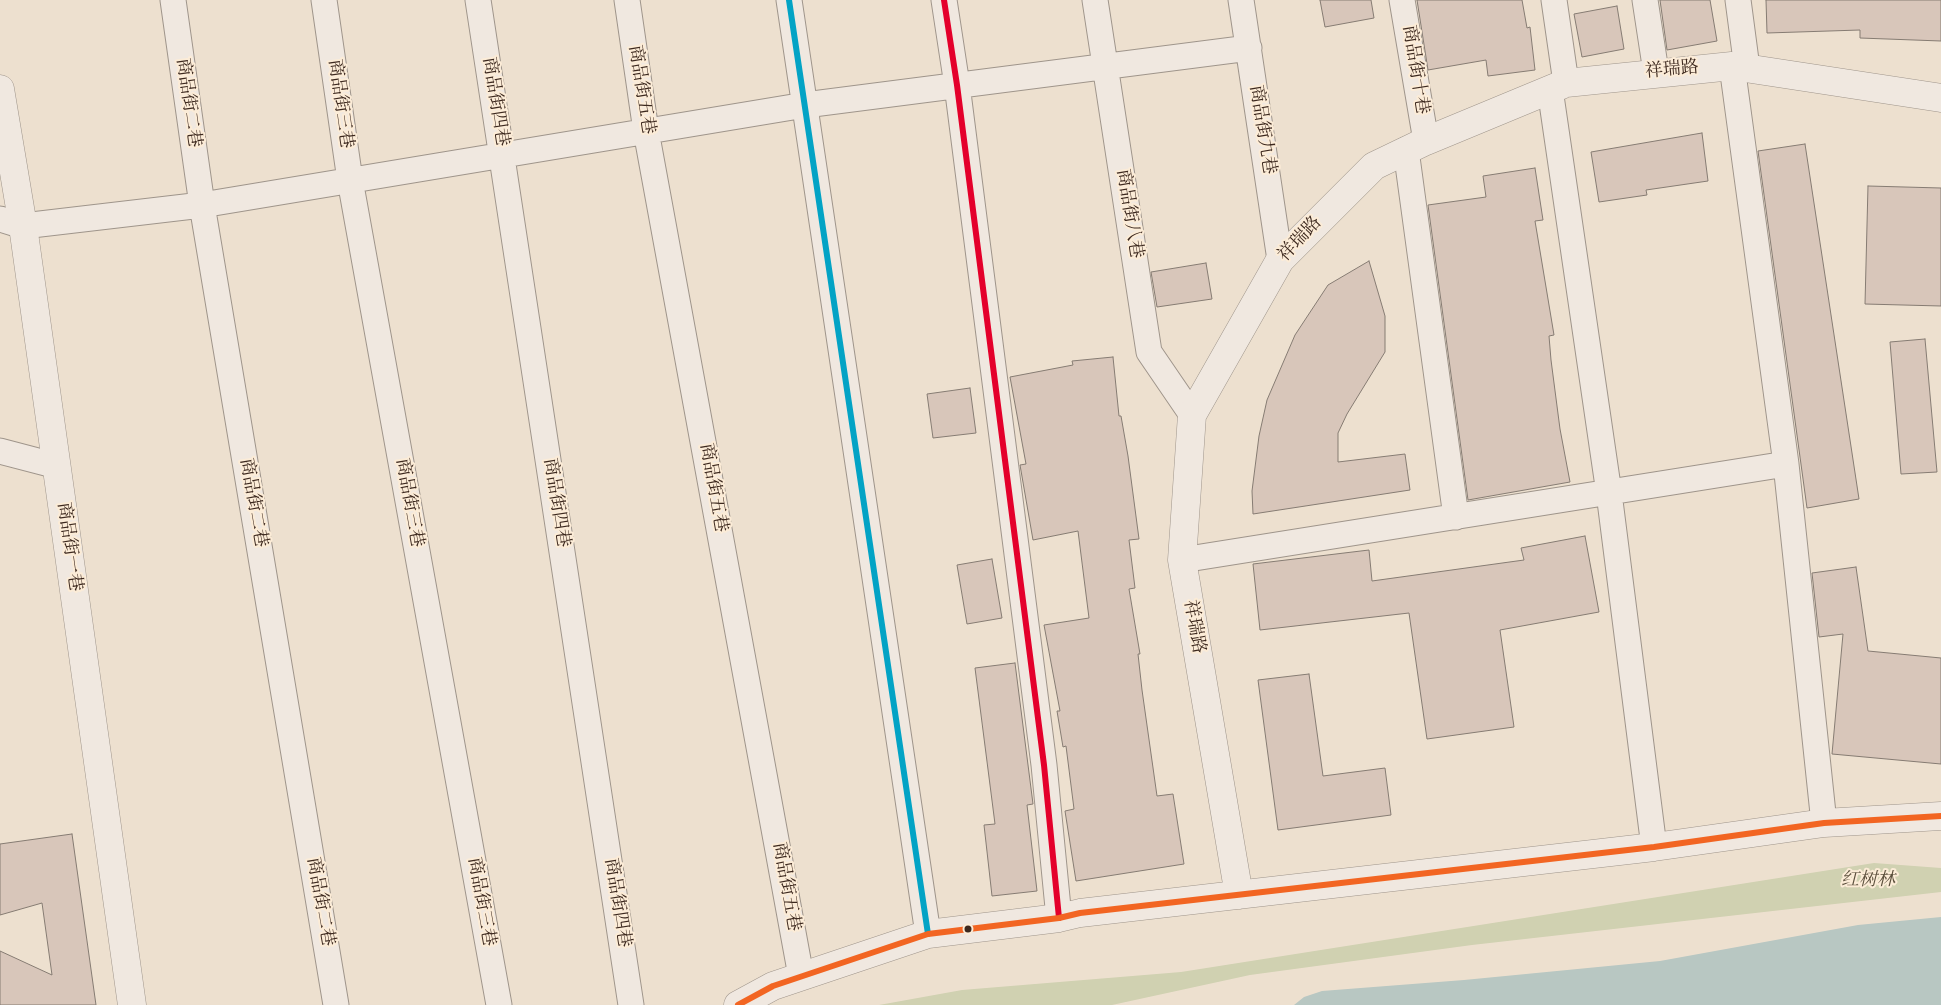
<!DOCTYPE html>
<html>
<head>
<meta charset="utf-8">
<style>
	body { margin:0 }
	canvas { display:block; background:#ede0cf }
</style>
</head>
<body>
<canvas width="1941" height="1005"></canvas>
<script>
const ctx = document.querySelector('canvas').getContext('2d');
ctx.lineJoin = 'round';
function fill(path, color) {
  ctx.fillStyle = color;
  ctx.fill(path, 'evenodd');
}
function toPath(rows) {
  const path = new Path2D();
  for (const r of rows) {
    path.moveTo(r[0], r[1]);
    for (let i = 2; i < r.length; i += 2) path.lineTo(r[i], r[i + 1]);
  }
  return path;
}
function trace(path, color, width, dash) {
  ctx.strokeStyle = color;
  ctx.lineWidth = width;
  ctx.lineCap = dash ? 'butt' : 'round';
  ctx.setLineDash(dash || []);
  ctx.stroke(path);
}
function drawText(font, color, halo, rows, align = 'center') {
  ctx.font = font + ' Vollkorn,"Noto Serif SC",serif';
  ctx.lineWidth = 4;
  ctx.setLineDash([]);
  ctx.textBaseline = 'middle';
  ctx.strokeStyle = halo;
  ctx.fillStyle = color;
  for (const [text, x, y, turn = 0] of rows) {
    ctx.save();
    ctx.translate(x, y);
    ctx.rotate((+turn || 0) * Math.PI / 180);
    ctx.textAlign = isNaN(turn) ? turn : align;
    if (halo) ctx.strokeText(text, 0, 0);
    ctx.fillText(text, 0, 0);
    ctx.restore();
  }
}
const green = toPath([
	[1874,863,1941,868,1941,892,1472,945,1250,975,1112,1005,879,1005,962,990,1181,972]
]);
const water = toPath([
	[1941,917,1941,1005,1294,1005,1304,997,1322,991,1464,980,1660,961,1858,925]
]);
const building = toPath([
	[1320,0,1371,0,1374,18,1325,27,1320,0],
	[1417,0,1522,0,1527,28,1530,27,1535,70,1488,76,1486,60,1428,70,1417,0],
	[1660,0,1710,0,1717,41,1667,50,1660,0],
	[1766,0,1941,0,1941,41,1860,38,1860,30,1767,33,1766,0],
	[1617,6,1624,49,1582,57,1574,14,1617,6],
	[1702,133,1708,181,1646,190,1647,195,1599,202,1591,152,1702,133],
	[1805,144,1859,499,1807,508,1758,151,1805,144],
	[1535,168,1543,220,1535,221,1554,335,1549,336,1551,360,1560,429,1570,482,1468,500,1428,205,1486,197,1483,176,1535,168],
	[1868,186,1941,188,1941,306,1865,304,1868,186],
	[1369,261,1385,316,1385,352,1347,414,1338,433,1338,462,1405,454,1410,490,1253,514,1252,491,1259,436,1267,400,1295,335,1328,285,1369,261],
	[1206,263,1212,299,1157,307,1151,272,1206,263],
	[1925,339,1937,472,1901,474,1890,342,1925,339],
	[1113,357,1119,416,1121,416,1128,456,1139,539,1129,540,1135,588,1129,589,1140,654,1138,654,1142,690,1157,796,1173,794,1184,864,1076,881,1065,811,1074,809,1066,746,1063,747,1057,711,1060,711,1044,625,1089,618,1078,531,1033,540,1020,465,1026,464,1010,377,1073,365,1072,361,1113,357],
	[970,388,976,433,933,438,927,394,970,388],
	[1585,536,1599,612,1500,630,1514,727,1427,739,1409,613,1260,630,1253,564,1369,550,1372,581,1524,560,1521,548,1585,536],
	[992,559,1002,618,967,624,957,565,992,559],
	[1856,567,1868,651,1941,658,1941,764,1832,754,1843,634,1819,637,1812,573,1856,567],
	[1015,663,1033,804,1027,805,1037,891,992,896,984,825,995,824,975,668,1015,663],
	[1309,674,1323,776,1385,768,1391,815,1278,830,1258,680,1309,674],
	[72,834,96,1005,0,1005,0,951,52,975,42,903,0,915,0,844,72,834]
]);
const minor = toPath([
	[173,0,202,205,336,1005],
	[324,0,350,180,499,1005],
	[478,0,631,1005],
	[627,0,646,131,801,976],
	[789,0,928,934],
	[944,0,957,85,1044,765,1059,918],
	[1095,0,1149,352,1192,415],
	[1241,0,1280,260],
	[1402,0,1426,141],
	[1554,0,1566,83],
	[1645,0,1656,72],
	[1738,0,1747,68],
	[1732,66,1786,464,1824,823],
	[1550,89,1609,493,1654,847],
	[1406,150,1456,517],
	[0,219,23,226,202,205,805,105,1249,48],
	[0,451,57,466],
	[1182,560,1786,464]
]);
const tertiary = toPath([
	[0,89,23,226,132,1005],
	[1239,895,1182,560,1192,415,1280,260,1374,166,1426,141,1566,83,1732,66,1941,98],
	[738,1005,773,986,928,934,1059,918,1080,913,1654,847,1824,823,1941,816]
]);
const bus1 = toPath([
	[789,0,928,934]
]);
const bus2 = toPath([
	[944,0,957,85,1044,765,1059,918]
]);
const bus3 = toPath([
	[738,1005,773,986,928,934,1059,918,1080,913,1654,847,1824,823,1941,816]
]);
const markers = [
	[968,929,4.5,"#3c281e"]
];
const streetNames = [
	["商品街十巷",1414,70,81],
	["祥瑞路",1672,71,-5],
	["商品街五巷",640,90,81],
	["商品街四巷",494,102,81],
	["商品街二巷",187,103,82],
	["商品街三巷",339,104,82],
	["商品街九巷",1261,130,81],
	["商品街八巷",1128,214,81],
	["祥瑞路",1301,240,-47],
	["商品街五巷",712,488,80],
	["商品街二巷",252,503,80],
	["商品街三巷",408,503,80],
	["商品街四巷",555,503,81],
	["商品街一巷",68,547,82],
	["祥瑞路",1193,627,80],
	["商品街五巷",785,887,80],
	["商品街二巷",319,902,80],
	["商品街三巷",480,902,80],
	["商品街四巷",616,903,81]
];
const parkNames = [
	["红树林",1868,882]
];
fill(green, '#d0d1b1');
fill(water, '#b8c7c2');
fill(building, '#d8c6ba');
trace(building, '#867c73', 1);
trace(minor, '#9f958b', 27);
trace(tertiary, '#9f958b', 29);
trace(minor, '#f0e8e0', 25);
trace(tertiary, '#f0e8e0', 28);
trace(bus1, '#03a3c5', 6);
trace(bus2, '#e4002b', 6);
trace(bus3, '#f26522', 6);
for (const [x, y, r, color] of markers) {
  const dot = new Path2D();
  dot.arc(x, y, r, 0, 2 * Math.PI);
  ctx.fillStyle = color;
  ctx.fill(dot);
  trace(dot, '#fcecd7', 2);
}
drawText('18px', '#3c281e', '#fcecd7', streetNames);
drawText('italic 18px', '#5b4f3c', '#fcecd7', parkNames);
</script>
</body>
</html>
